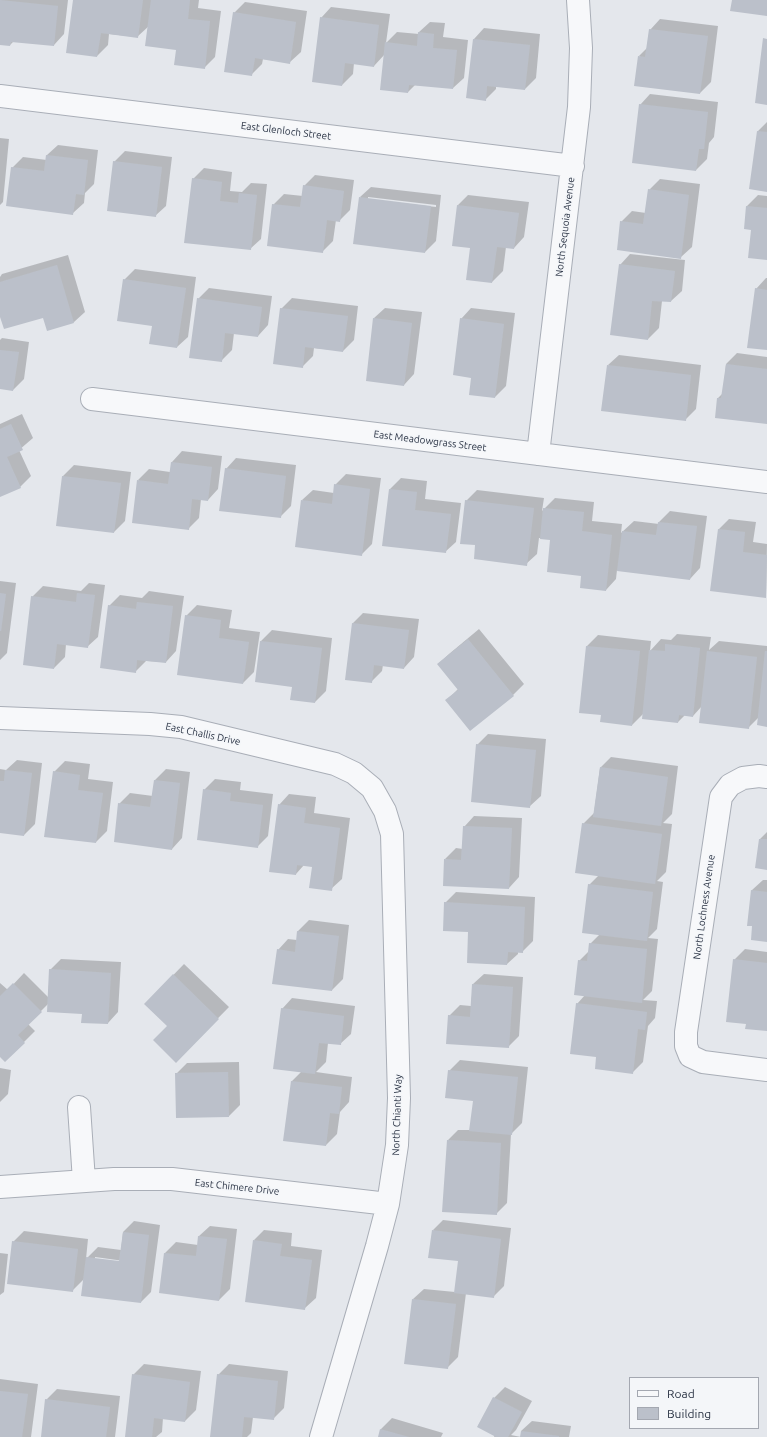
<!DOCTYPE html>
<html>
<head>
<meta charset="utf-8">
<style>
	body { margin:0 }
	#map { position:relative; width:767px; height:1437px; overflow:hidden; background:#e4e7ec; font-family:Ubuntu,sans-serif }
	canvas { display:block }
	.legend { position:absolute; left:629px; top:1377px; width:130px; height:52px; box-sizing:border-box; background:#f4f6f9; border:1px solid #a4a8b1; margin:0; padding:5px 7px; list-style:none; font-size:12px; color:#2b3445 }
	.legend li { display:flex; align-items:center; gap:8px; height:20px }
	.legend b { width:20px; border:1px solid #a4a8b1 }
</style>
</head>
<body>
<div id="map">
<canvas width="767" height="1437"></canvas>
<ul class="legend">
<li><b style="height:5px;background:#f7f8fa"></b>Road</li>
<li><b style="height:11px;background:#bbc0ca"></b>Building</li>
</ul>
</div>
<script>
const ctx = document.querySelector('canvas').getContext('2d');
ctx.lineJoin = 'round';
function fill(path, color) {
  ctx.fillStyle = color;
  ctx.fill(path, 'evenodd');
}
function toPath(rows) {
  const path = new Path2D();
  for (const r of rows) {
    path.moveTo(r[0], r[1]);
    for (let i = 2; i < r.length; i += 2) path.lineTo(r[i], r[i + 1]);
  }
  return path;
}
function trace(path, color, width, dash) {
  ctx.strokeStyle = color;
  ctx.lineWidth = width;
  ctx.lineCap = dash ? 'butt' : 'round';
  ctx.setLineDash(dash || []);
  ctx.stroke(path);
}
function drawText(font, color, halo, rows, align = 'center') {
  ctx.font = font + ' Ubuntu,sans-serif';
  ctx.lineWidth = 3;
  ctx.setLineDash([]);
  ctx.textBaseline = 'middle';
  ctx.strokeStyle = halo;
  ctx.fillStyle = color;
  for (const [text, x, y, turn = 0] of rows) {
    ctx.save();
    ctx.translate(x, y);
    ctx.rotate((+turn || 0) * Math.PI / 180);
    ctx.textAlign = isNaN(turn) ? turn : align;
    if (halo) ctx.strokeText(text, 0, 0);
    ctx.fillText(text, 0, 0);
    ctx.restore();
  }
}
const shadow = toPath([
	[0,0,68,0,64,34,54,45,14,41,10,45,0,44],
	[74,0,199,0,198,8,221,11,215,57,204,68,149,26,137,37,109,34,108,45,97,56],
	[245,2,307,11,301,52,290,62,263,59,262,64,251,75,234,13],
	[331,7,390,14,386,43,397,32,419,34,419,32,430,22,445,23,443,37,468,40,464,78,453,88,415,85,408,92,385,54,374,66,354,63,353,74,342,85,321,18],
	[660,19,718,26,711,82,700,93,639,56,647,48,650,30],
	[484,28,540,34,536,78,525,89,496,86,496,89,485,100,474,39],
	[650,94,718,102,714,137,709,143,707,159,696,170,640,105],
	[767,122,767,191,751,188,758,131],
	[0,138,9,139,3,202,0,205],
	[58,145,98,150,94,184,85,193,84,203,73,213,12,168,23,157,47,160,47,155],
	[125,151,172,157,166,206,155,216,114,162],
	[204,168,232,172,230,191,242,192,251,183,267,184,261,239,250,249,193,179],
	[315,175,354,180,350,210,339,221,336,220,333,241,322,252,273,205,284,194,303,196,304,186],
	[660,179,700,184,692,247,681,257,621,222,632,211,646,213,649,190],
	[371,187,441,195,436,241,425,252,360,197],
	[368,197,436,205,436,207,368,199],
	[468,195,529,202,524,237,514,248,506,247,503,271,492,282,471,247,458,205],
	[758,195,767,196,767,259,752,229,745,228,747,206],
	[630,254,685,260,682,291,671,301,662,301,659,328,648,339,620,265],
	[68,255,85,312,74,322,44,317,0,313,0,277,2,274],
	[135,269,196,277,188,337,177,347,124,280],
	[766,278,767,278,767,349,756,289],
	[209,288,272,296,268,325,258,336,234,333,232,350,221,361,198,299],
	[292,298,358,306,354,340,343,351,314,348,313,356,302,367,281,309],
	[385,308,422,312,414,374,404,385,374,318],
	[471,308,515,313,506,386,495,397,472,377,461,319],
	[2,338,29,342,24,379,13,390,0,388,0,340],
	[737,353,767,357,767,423,718,398,723,393,726,364],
	[619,355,701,365,696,409,685,420,608,365],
	[22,414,33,438,19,450,31,476,20,487,0,496,0,424],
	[182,451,222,456,218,489,208,500,201,499,199,518,188,529,138,480,149,469,170,472,172,462],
	[236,458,296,465,291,506,280,517,226,469],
	[74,465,131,472,125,521,114,532,57,525,63,476],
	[346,474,381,478,372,544,361,555,302,500,313,490,334,493,335,485],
	[401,478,427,481,425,499,461,503,456,542,445,552,383,545,390,489],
	[477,490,544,498,542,511,555,498,594,502,592,521,622,524,621,533,634,521,659,524,659,522,670,511,707,516,700,568,690,579,617,570,616,579,606,590,582,575,551,539,539,538,537,554,526,564,477,544,466,501],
	[729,519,756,522,753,542,767,544,766,596,711,590,719,529],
	[0,581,16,583,7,653,0,660],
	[89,583,105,585,98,637,87,647,66,644,65,657,54,668,32,597,43,586,81,591],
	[149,591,184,596,176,651,166,662,146,661,135,672,109,606,120,595,142,598],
	[197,605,232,610,229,628,260,632,254,672,243,683,186,616],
	[363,613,419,619,414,657,404,668,383,665,382,671,371,682,353,623],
	[479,629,524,684,513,695,470,729,447,700,458,689,438,664,449,654],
	[272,630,332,638,326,691,315,702,293,686,256,681,261,641],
	[677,634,711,637,709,650,719,641,767,646,767,726,759,717,748,728,702,706,693,716,685,715,678,722,644,713,632,725,602,714,587,646,598,635,651,641,650,651,661,639,671,640],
	[488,734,546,739,541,796,530,806,477,745],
	[611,757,678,766,672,814,663,823,672,824,666,872,657,881,663,882,657,929,648,938,658,939,652,991,643,1000,657,1001,655,1018,648,1026,643,1062,632,1073,577,1004,585,995,579,961,589,951,590,944,600,934,589,885,599,875,583,824,594,813,600,768],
	[17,760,42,763,35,824,24,835,0,832,0,769,6,770],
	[65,761,90,764,88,779,113,782,107,831,96,842,54,772],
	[166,769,190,772,182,838,172,849,119,804,130,793,153,796,155,780],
	[215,779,241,782,240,790,273,794,268,836,257,847,204,790],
	[289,794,316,797,314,813,350,818,342,879,331,889,313,866,304,865,296,874,279,805],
	[474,816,522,818,519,877,509,888,445,859,456,848,463,849,464,827],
	[767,832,767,869,760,839],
	[763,880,767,880,767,941,753,926,752,890],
	[456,892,535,897,533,941,522,952,518,951,518,954,507,964,469,931,445,903],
	[309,920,349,925,343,979,332,990,278,950,288,939,297,940,298,931],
	[745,949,767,952,767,1030,747,1023,734,960],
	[61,959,121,962,118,1012,108,1023,83,1013,48,1004,28,1024,35,1031,5,1061,0,1055,0,983,8,990,24,973,48,997,50,970],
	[184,964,229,1007,176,1061,168,1026,145,1004],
	[484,974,523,977,519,1036,508,1047,449,1016,460,1005,471,1006,473,984],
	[292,998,355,1006,351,1034,340,1044,328,1043,326,1062,316,1072,352,1077,349,1102,340,1112,337,1134,326,1145,291,1082,301,1072,282,1009],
	[460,1060,528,1067,522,1123,511,1134,507,1203,496,1214,448,1140,458,1130,471,1130,474,1100,449,1071],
	[239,1062,240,1105,229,1116,177,1117,176,1074,187,1063],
	[0,1068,11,1070,8,1094,0,1102],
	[443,1220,511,1228,504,1286,493,1297,466,1293,458,1357,447,1368,413,1299,424,1289,455,1292,459,1261,433,1230],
	[134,1221,160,1225,151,1292,141,1302,85,1278,72,1291,13,1242,24,1231,88,1239,86,1259,98,1247,121,1250,123,1232],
	[95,1257,124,1261,124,1263,95,1259],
	[210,1226,237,1229,230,1289,219,1300,160,1292,165,1253,176,1242,198,1245,199,1236],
	[264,1230,292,1233,291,1246,322,1250,316,1298,305,1308,254,1240],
	[0,1253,8,1254,4,1292,0,1295],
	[144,1364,201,1371,196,1410,185,1421,163,1418,162,1432,156,1437,126,1437,133,1375],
	[229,1364,288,1371,284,1408,273,1419,253,1417,251,1433,247,1437,211,1437,218,1375],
	[0,1379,38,1384,31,1437,0,1437],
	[505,1387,532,1401,516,1430,511,1435,521,1437,521,1431,532,1421,571,1426,569,1437,494,1437,495,1435,478,1426,494,1398],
	[57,1389,120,1396,115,1437,42,1437,46,1400],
	[392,1418,443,1433,441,1437,379,1437,381,1429]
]);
const building = toPath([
	[0,0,58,6,54,46,11,42,10,46,0,45],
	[73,0,143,0,138,38,101,33,97,57,66,53],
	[151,0,190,0,188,19,210,21,205,69,174,65,176,50,145,46],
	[732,0,767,0,767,16,730,11],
	[233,12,296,22,290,64,255,58,252,76,224,72],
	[320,17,379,25,374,67,345,63,342,86,312,82],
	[649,29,708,36,700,94,634,86,638,56,645,57],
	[418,32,434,34,433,48,457,50,453,89,409,85,408,93,380,90,385,42,417,46],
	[763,38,767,39,767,105,755,103],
	[473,39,530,45,525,90,487,86,486,101,466,98],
	[639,104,708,112,704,149,699,149,696,171,632,163],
	[757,131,767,132,767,192,749,189],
	[46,155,88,160,84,195,76,194,73,215,6,206,11,167,44,171],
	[113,161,162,167,156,217,107,211],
	[192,178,222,182,220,201,238,203,239,193,257,195,251,250,184,243],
	[303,185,344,191,340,222,327,220,323,253,267,246,272,204,300,207],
	[648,189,689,195,681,259,617,250,620,221,643,224],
	[359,197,431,206,425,253,353,244],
	[457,205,519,213,514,249,497,247,492,283,466,280,470,248,452,246],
	[746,206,767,208,767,260,748,258,751,230,744,229],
	[619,264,675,271,671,302,652,301,648,340,610,335],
	[57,265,74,323,47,331,43,318,4,329,0,317,0,282],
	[123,279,186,288,177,348,149,344,152,326,117,321],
	[755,288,767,290,767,350,747,348],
	[197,298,262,307,258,337,225,333,222,362,189,358],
	[280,308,348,316,343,352,305,347,303,368,273,364],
	[373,318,412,323,404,386,366,381],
	[460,318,504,324,495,398,469,395,471,378,453,375],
	[0,350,19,352,13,391,0,389],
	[726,364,767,369,767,424,715,418,717,398,721,398],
	[607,365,691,375,686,421,601,411],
	[11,424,23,450,7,457,21,488,0,497,0,429],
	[171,462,212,467,208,501,192,499,189,530,132,523,137,480,168,484],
	[225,468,286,476,281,518,219,511],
	[62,476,121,483,114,533,56,526],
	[334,484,370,489,362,556,295,547,301,500,332,504],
	[389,489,417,492,415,510,451,514,446,553,382,546],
	[465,500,534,508,527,566,474,559,475,545,460,544],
	[543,508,584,512,582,531,612,535,606,591,580,588,581,576,547,572,550,540,540,539],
	[658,522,697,526,690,580,617,571,622,531,656,535],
	[718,529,745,532,743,552,767,555,766,598,710,591],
	[0,593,6,594,1,631,0,631],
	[77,593,95,595,88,648,57,644,54,669,23,665,31,596,76,602],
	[137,602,173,606,166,663,137,660,136,673,100,668,108,605,136,609],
	[185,615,221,620,219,638,249,642,243,684,177,675],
	[352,623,409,630,404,669,374,665,372,683,345,680],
	[468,639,514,696,470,731,445,700,458,690,437,664],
	[260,641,322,648,315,703,290,700,292,687,255,682],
	[665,644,700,648,693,717,679,715,678,723,642,719,649,650,665,651],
	[586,646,640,651,632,726,600,722,601,715,579,713],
	[707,651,757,657,749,729,699,723],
	[765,651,767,651,767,727,757,725],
	[476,744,536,750,530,808,471,802],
	[600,767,668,777,661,826,593,817],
	[5,770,32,773,24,836,0,833,0,781,4,781],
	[53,771,80,775,78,790,103,793,96,843,44,837],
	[154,780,180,783,172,850,114,842,118,803,150,807],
	[203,789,231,793,230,801,263,805,258,848,197,840],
	[278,804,306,808,304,823,340,828,332,891,309,888,312,867,297,865,296,875,269,872],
	[582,823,662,834,655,884,575,873],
	[463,826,512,828,509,889,443,886,444,859,461,860],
	[759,839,767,839,767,870,755,868],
	[588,884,653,892,647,941,582,933],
	[751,890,767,892,767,942,751,940,752,926,747,926],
	[444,902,525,907,523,953,508,952,507,965,467,963,468,932,443,931],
	[297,931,339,936,332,991,272,984,277,949,295,952],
	[589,943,647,949,642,1003,574,995,578,960,587,961],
	[733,959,767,963,767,1031,745,1029,746,1024,726,1022],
	[49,969,111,973,108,1024,81,1023,82,1014,47,1012],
	[173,974,219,1019,176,1063,153,1040,167,1026,144,1004],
	[13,983,42,1012,18,1035,25,1043,5,1062,0,1057,0,996],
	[472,984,513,987,509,1048,446,1044,448,1015,470,1017],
	[576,1003,647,1012,645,1030,638,1029,633,1074,595,1069,596,1057,570,1054],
	[281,1008,344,1016,341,1045,319,1043,315,1074,273,1069],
	[448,1070,518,1077,512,1135,469,1131,473,1101,445,1098],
	[228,1072,229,1117,176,1118,175,1073],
	[291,1081,342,1087,339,1114,330,1113,326,1146,283,1141],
	[447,1140,501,1143,497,1215,442,1212],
	[432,1230,501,1239,494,1298,454,1293,458,1261,428,1258],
	[123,1232,149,1235,141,1303,81,1296,86,1257,119,1261],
	[198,1236,227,1239,219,1301,159,1293,164,1253,196,1256],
	[253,1240,282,1244,280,1256,312,1260,305,1310,245,1302],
	[12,1241,78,1249,73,1292,7,1284],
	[412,1299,456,1304,448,1369,404,1364],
	[132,1374,190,1382,185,1422,154,1418,152,1437,125,1437],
	[217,1374,278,1381,274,1420,244,1417,242,1437,210,1437],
	[0,1391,28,1394,22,1437,0,1437],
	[493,1397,522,1412,508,1437,496,1437,477,1427],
	[45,1399,110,1407,106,1437,41,1437],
	[380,1429,409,1437,378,1437],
	[521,1431,559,1436,559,1437,520,1437]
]);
const minor = toPath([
	[0,96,573,166],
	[92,399,767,482],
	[538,454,579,107,581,48,578,0],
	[0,718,150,724,181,727,335,764,354,773,372,788,385,811,392,834,399,1098,397,1145,388,1204,377,1246,321,1437],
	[767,777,759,776,743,778,730,785,721,797,686,1032,686,1046,690,1056,703,1062,767,1070],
	[79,1107,84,1181],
	[0,1187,114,1179,172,1179,388,1204]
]);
const streetNames = [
	["East Glenloch Street",286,131,7],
	["North Sequoia Avenue",565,227,-83],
	["East Meadowgrass Street",430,441,7],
	["East Challis Drive",203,734,12],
	["North Lochness Avenue",704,907,-82],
	["North Chianti Way",397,1115,-88],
	["East Chimere Drive",237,1187,6]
];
fill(shadow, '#0003');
fill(building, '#bbc0ca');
trace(minor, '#a9aeb7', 24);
trace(minor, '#f7f8fa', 22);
drawText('10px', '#2b3445', '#f4f6f9', streetNames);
</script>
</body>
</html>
